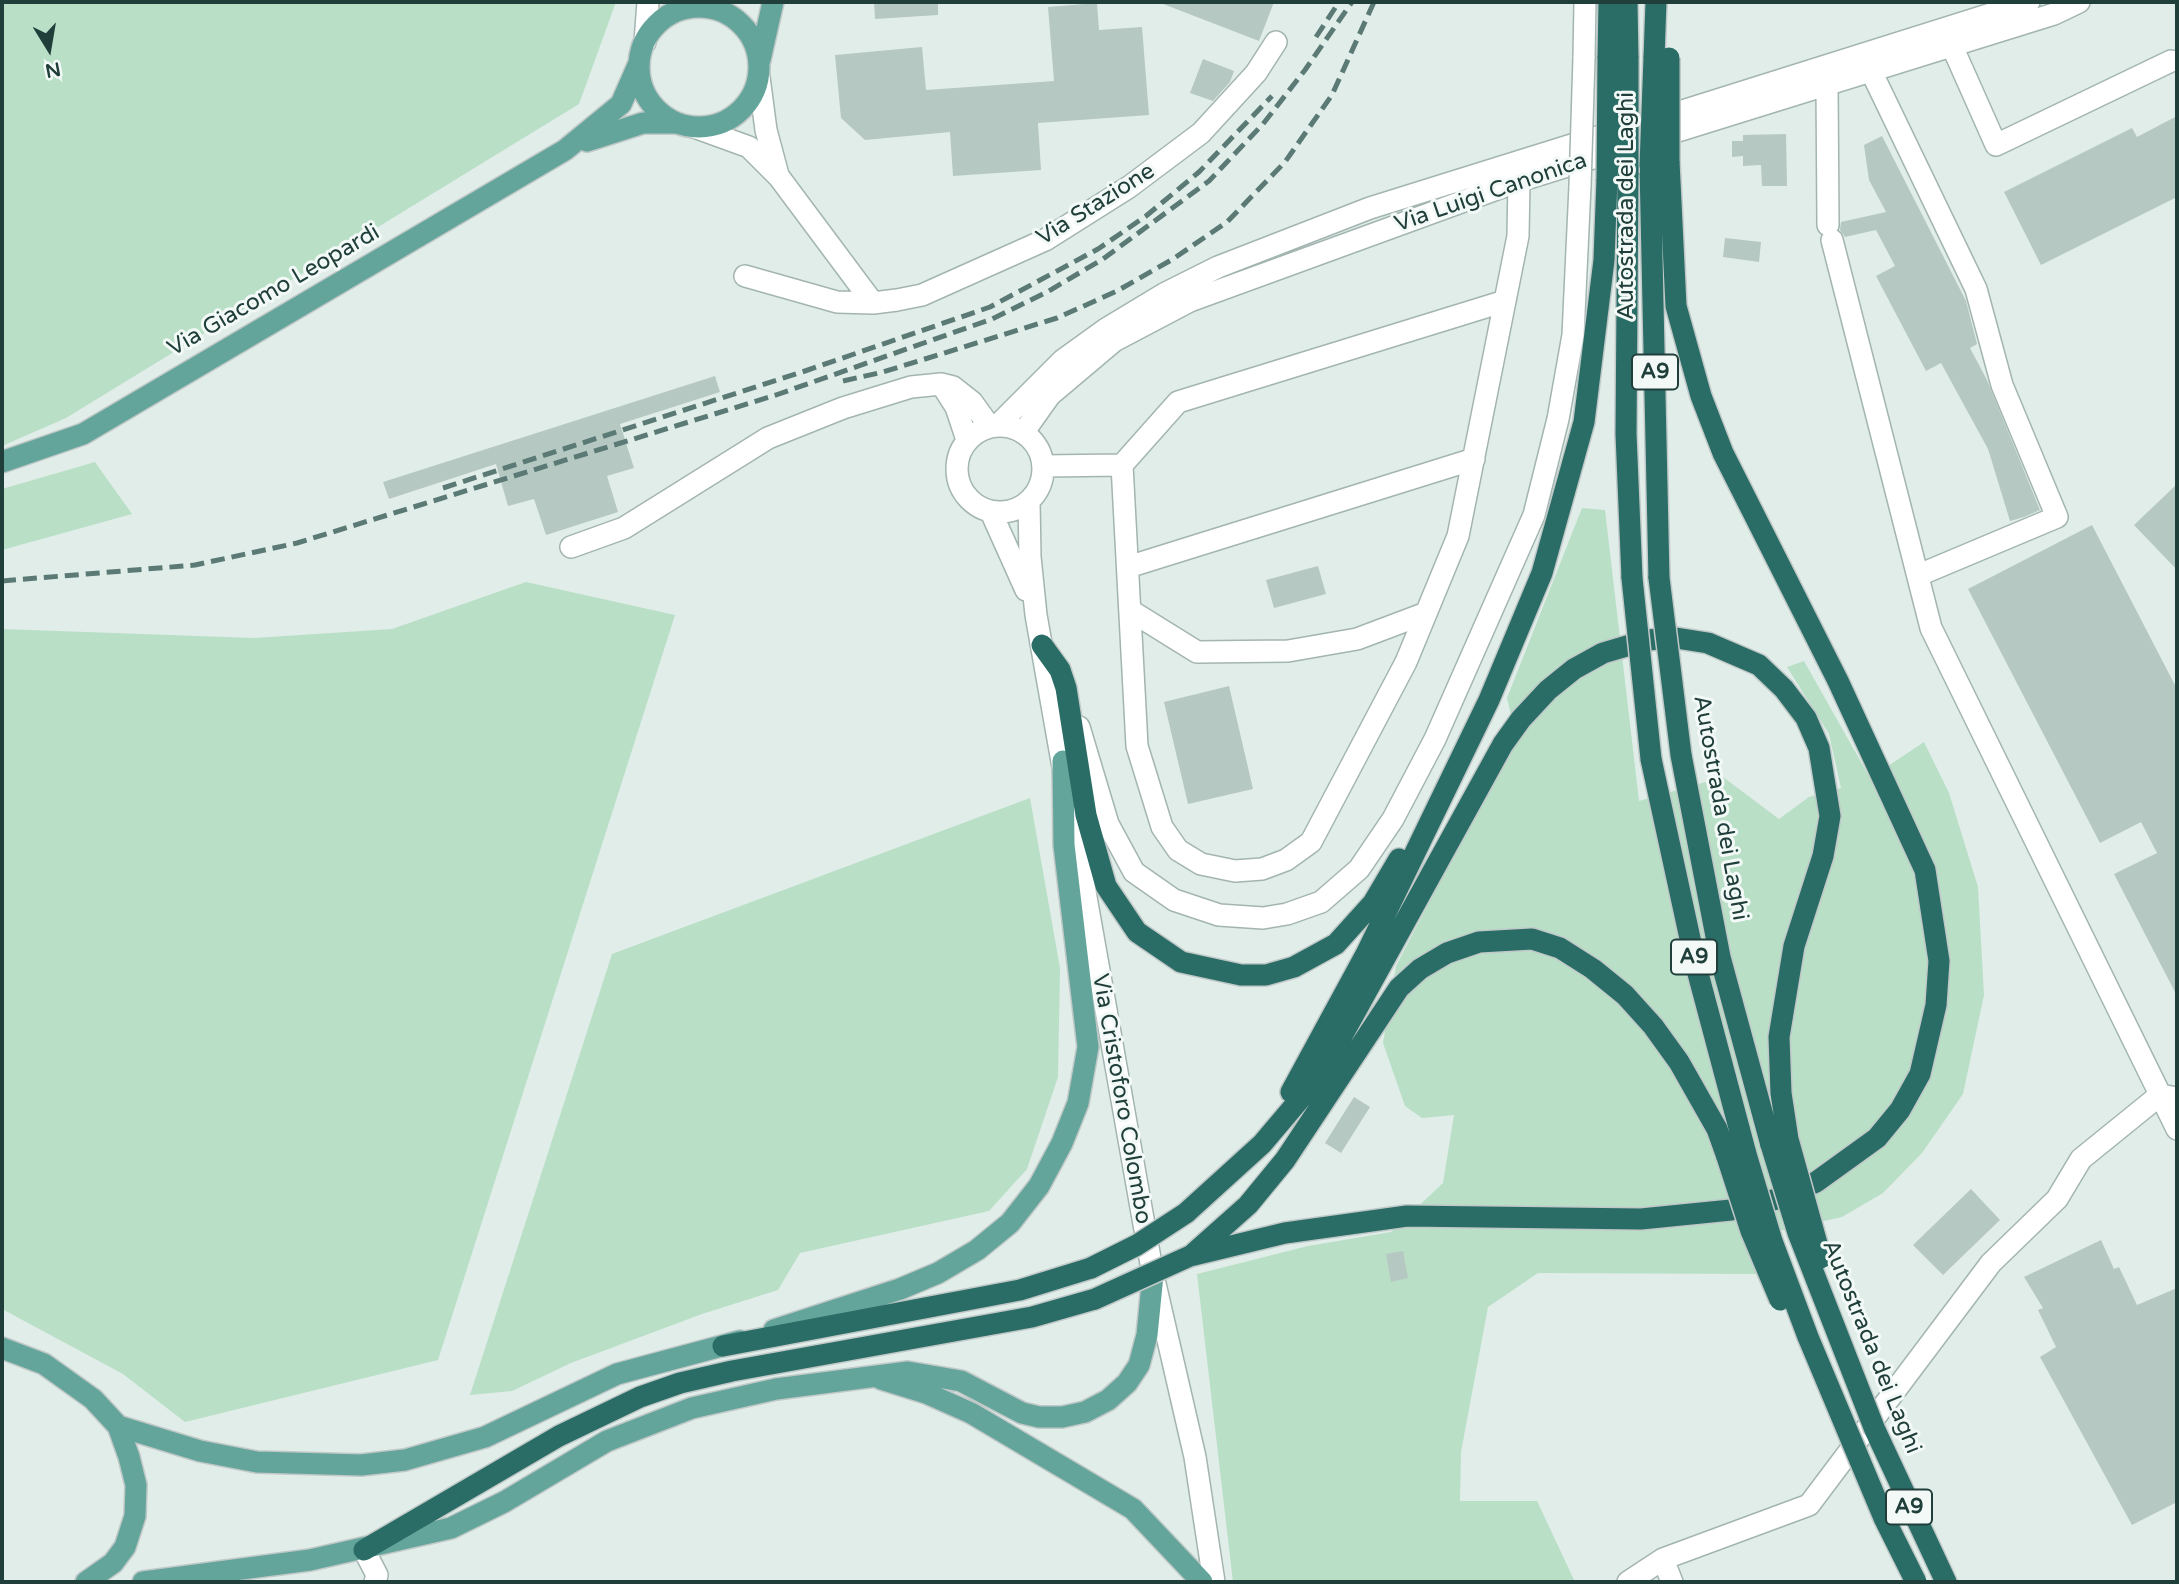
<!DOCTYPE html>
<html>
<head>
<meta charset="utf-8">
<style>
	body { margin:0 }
	#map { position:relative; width:2179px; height:1584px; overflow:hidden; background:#e1ede9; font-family:"Varela Round",sans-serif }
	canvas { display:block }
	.frame { position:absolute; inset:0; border:4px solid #203f3a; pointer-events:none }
	.north { position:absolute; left:14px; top:14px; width:70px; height:70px; -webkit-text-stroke:5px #f2f9f6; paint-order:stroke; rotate:169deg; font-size:19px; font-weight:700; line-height:28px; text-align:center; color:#203f3a }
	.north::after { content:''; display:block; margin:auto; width:24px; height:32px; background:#203f3a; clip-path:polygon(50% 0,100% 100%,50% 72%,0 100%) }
</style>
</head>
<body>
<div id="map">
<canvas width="2179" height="1584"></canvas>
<div class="frame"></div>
<div class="north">N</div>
</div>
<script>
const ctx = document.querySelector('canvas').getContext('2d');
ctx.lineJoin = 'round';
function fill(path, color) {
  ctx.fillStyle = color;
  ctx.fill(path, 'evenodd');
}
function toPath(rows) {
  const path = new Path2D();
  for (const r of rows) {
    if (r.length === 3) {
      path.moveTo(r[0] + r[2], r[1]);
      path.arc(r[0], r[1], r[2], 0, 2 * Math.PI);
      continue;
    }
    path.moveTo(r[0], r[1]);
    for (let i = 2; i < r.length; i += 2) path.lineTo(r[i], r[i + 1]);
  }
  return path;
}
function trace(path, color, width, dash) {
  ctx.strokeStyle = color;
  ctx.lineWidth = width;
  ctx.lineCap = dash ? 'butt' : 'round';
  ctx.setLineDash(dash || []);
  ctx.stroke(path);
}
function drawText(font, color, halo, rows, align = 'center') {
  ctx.font = font + ' "Varela Round",sans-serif';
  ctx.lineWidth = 6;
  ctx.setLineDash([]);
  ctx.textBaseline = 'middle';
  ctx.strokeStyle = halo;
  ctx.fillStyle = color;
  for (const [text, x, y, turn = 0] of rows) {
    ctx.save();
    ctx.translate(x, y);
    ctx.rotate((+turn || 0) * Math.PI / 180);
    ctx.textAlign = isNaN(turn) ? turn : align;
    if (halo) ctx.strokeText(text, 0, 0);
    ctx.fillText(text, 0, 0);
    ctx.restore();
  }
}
const green = toPath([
	[2,2,616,2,579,104,66,418,2,446],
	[95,462,132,514,2,550,2,489],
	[1582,508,1605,510,1639,801,1723,777,1779,819,1809,797,1841,788,1829,734,1787,667,1804,661,1870,778,1924,742,1949,793,1978,887,1984,995,1963,1094,1922,1153,1883,1193,1842,1217,1747,1238,1757,1274,1538,1273,1488,1307,1461,1452,1460,1501,1537,1501,1575,1582,1233,1582,1197,1274,1308,1246,1391,1232,1443,1183,1454,1115,1422,1118,1405,1106,1383,1043,1396,966,1516,736,1507,698],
	[526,582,675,615,438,1360,185,1422,123,1374,2,1309,2,629,254,638,392,629],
	[1030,798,1060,968,1058,1077,1027,1169,989,1211,800,1253,778,1290,702,1314,571,1363,512,1391,470,1395,612,954]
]);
const building = toPath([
	[874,2,938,2,938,15,875,19],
	[1158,2,1274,2,1259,41],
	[1097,3,1099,30,1142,27,1149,115,1038,123,1041,170,953,176,950,132,865,140,841,118,835,55,922,47,926,90,1054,81,1048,7],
	[1203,59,1234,71,1230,82,1213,101,1190,93],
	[2177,116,2177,197,2041,265,2004,192,2132,128,2137,137],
	[1786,134,1787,186,1762,186,1761,165,1743,166,1743,156,1732,157,1732,141,1743,141,1743,135],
	[1882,136,1966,301,1977,344,1970,348,1987,380,2040,510,2024,517,2010,521,1988,449,1941,363,1926,371,1876,276,1895,266,1876,230,1845,237,1840,230,1841,222,1886,212,1869,180,1864,145],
	[1725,238,1761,242,1759,262,1723,257],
	[715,376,720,392,620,424,634,468,607,476,618,512,546,535,534,499,508,506,496,464,389,499,383,482],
	[2177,484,2177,570,2134,525],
	[2092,525,2177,689,2177,996,2114,874,2157,853,2141,822,2100,843,1968,589],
	[1318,566,1326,594,1274,608,1266,580],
	[1229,686,1253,789,1188,804,1164,702],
	[1354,1097,1370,1107,1341,1153,1325,1143],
	[1971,1189,2000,1220,1943,1275,1913,1245],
	[2101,1240,2114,1269,2119,1267,2137,1305,2177,1288,2177,1502,2132,1525,2040,1357,2056,1347,2038,1310,2043,1308,2024,1277],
	[1403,1251,1408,1278,1391,1282,1386,1254]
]);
const minor = toPath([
	[689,2,694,7],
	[645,42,648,2],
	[1952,46,1996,145,2171,61],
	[1584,58,1585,2],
	[1871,71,1976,289,2002,385,2057,517,1919,575],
	[759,77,766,130,778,175],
	[1827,85,1828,225],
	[1654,120,2029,2],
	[694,127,749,147,779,177,873,303,897,300,922,295,1045,240,1129,187,1201,133,1256,73,1276,42],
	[1652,139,2054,14,2079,2],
	[1832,240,1931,628,2177,1129],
	[745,276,837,302,873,303],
	[942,385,956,407,967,440],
	[1000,469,43],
	[997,426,1063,360,1106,329,1164,294,1218,267,1370,208,1623,129],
	[1023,433,1050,395,1114,341,1190,301,1519,181,1622,149],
	[1122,465,1178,402,1505,301],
	[1043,466,1122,465,1137,746,1162,827,1178,850,1201,864,1235,871,1262,869,1286,860,1311,842,1406,662,1458,536,1518,236,1519,181],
	[1029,501,1030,557,1036,615,1153,1275,1195,1457,1214,1582],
	[991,512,1026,590],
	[571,547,624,528,768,438,843,408,911,387,941,384,953,387,972,402,990,427],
	[1128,567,1474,459],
	[1131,611,1197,652,1288,651,1357,639,1426,613],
	[1079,727,1108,824,1134,872,1174,900,1219,915,1263,918,1287,914,1321,902,1359,869,1393,819,1435,739,1534,515,1558,419,1573,335,1580,186],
	[364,1550,377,1575,375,1582],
	[1663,1559,1809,1505,1991,1263,2057,1199,2081,1159,2160,1095,2172,1097],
	[1628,1582,1663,1559,1672,1582]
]);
const major = toPath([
	[699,67,60],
	[760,60,773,2],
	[587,141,643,123,677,123],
	[2,462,83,434,565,150,621,104,639,63],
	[774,1330,900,1289,938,1273,977,1250,1010,1223,1039,1186,1062,1143,1078,1103,1088,1047,1064,845,1063,761],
	[2,1348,44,1364,93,1399,118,1426,129,1457,136,1485,135,1516,125,1547,113,1563,86,1582],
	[881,1379,926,1393,971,1413,1133,1509,1202,1582],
	[118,1426,200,1451,257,1462,361,1465,405,1460,485,1437,617,1374,740,1341],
	[143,1582,310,1560,451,1528,504,1502,607,1441,692,1408,776,1389,908,1372,961,1381,1022,1413,1039,1417,1062,1417,1085,1412,1108,1400,1127,1383,1139,1365,1147,1335,1153,1275]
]);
const highway = toPath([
	[1627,2,1628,58],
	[1608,58,1609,2],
	[1654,58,1656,2],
	[1650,166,1659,578],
	[1628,173,1626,434,1632,578],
	[1042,645,1060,670,1066,688,1086,815,1106,886,1137,932,1181,962,1241,975,1266,975,1294,967,1336,944,1373,903,1399,859],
	[1681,755,1720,957,1771,1145],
	[1651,759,1696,966,1746,1154],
	[1291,1092,1366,954,1489,700,1542,573,1584,422,1604,260,1607,179],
	[1186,1213,1262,1144,1301,1098,1336,1047,1503,744,1521,719,1548,690,1574,669,1603,653,1647,640,1676,638,1708,643,1759,665,1784,689,1806,718,1819,748,1830,816,1823,856,1794,946,1779,1037,1781,1093,1788,1139],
	[1194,1253,1248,1205,1285,1160,1399,988,1420,969,1447,953,1479,942,1532,939,1560,948,1593,969,1625,995,1653,1026,1679,1062,1717,1129,1727,1157],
	[1190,1256,1285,1233,1407,1216,1641,1219,1731,1210,1777,1199,1816,1182,1877,1138,1900,1110,1920,1074,1936,1005,1939,961,1925,870,1838,681,1723,453,1701,396,1676,306,1669,161],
	[723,1346,1020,1290,1091,1268],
	[1875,1430,1946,1582],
	[364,1550,559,1436,640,1397,680,1383,732,1371,1032,1317,1095,1299]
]);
const rail = toPath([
	[1316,37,1339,2],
	[843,381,883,372,1057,318,1117,291,1173,259,1227,222,1285,162,1332,95,1374,2],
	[443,488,805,371,990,307,1098,249,1146,216,1199,172,1272,96],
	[2,581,195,565,297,543,776,395,992,319,1047,292,1103,259,1209,181,1263,124,1305,70,1352,2]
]);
const minorBridge = toPath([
	[1580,186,1584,58]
]);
const highwayBridge = toPath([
	[1628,58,1628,173],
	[1669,161,1669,58],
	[1650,166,1654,58],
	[1607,179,1608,58],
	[1632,578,1651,759],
	[1659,578,1681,755],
	[1788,1139,1821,1258],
	[1771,1145,1798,1233,1875,1430],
	[1746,1154,1772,1241,1808,1337,1884,1518,1916,1582],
	[1727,1157,1751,1231,1780,1300],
	[1091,1268,1137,1245,1186,1213],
	[1095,1299,1190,1256]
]);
const shields = [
	[1655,372,46],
	[1694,957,46],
	[1909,1507,46]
];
const shieldNames = [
	["A9",1655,372],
	["A9",1694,957],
	["A9",1909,1507]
];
const streetNames = [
	["Via Luigi Canonica",1491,193,-19],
	["Via Stazione",1096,205,-32],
	["Autostrada dei Laghi",1627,206,-90],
	["Via Giacomo Leopardi",274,291,-30],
	["Autostrada dei Laghi",1720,808,80],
	["Via Cristoforo Colombo",1121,1099,80],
	["Autostrada dei Laghi",1871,1347,68]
];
fill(green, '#b9dfc7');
fill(building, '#b6c8c2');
trace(minor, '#a3b5b1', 24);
trace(major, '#c1c9c8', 24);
trace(highway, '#c1c9c8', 24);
trace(minor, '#fff', 21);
trace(major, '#63a59b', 21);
trace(highway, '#2a6d66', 21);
trace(rail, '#5b7a75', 5, [14, 7]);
trace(minorBridge, '#a3b5b1', 24, []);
trace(highwayBridge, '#c1c9c8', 24, []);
trace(minorBridge, '#fff', 21);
trace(highwayBridge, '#2a6d66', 21);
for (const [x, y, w] of shields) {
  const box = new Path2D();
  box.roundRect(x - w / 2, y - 17.5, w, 35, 5);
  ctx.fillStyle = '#f2f9f6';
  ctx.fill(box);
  trace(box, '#203f3a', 2);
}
drawText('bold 21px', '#203f3a', null, shieldNames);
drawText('23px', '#203f3a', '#f2f9f6', streetNames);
</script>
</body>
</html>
